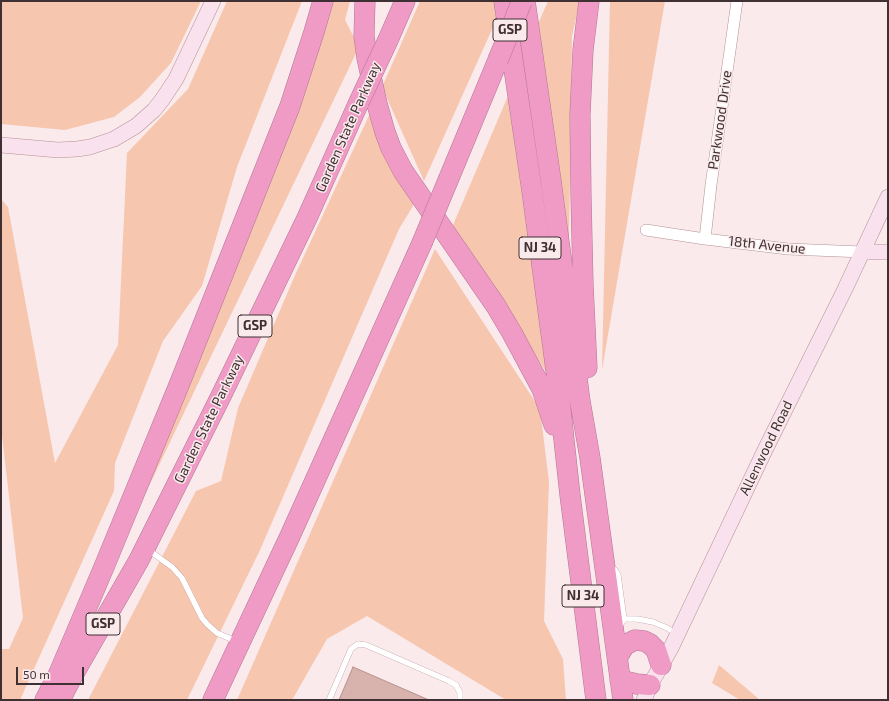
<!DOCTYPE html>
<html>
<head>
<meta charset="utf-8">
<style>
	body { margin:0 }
	#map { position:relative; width:889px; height:701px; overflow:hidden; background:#faeaec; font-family:"Exo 2",sans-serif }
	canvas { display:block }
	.frame { position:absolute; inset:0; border:2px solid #3f3033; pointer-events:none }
	.scale { position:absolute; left:16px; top:667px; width:68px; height:18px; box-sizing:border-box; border:2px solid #3f3033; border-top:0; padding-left:5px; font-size:12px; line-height:14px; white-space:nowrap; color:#3f3033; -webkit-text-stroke:3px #faeaec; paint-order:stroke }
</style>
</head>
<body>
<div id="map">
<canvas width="889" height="701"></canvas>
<div class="frame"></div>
<div class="scale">50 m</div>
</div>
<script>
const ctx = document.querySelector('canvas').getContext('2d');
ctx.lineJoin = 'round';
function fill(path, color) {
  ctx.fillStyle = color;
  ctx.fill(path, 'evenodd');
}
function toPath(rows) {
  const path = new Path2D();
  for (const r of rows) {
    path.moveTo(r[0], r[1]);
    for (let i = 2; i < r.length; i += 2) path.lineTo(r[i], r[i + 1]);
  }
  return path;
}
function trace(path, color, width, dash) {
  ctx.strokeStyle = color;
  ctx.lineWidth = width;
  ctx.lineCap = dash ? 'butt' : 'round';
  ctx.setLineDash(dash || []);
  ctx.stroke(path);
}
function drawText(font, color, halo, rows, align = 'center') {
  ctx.font = font + ' "Exo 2",sans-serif';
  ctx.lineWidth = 3;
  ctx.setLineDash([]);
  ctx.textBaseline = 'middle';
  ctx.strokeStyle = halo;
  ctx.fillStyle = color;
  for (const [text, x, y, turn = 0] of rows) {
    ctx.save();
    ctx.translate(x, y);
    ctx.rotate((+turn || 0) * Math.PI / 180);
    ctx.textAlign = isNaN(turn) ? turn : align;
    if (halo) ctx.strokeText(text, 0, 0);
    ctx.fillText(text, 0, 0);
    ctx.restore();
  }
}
const green = toPath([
	[1,1,201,1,171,63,140,97,114,117,65,130,1,124],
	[227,1,302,1,237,167,202,286,163,341,115,463,114,491,20,700,1,700,1,649,9,649,23,618,1,427,1,199,8,207,55,463,118,345,127,153,188,89],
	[329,1,350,1,345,20,359,47,138,509],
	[420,1,496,1,498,16,424,181,382,87],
	[548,1,580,1,572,36,569,242,538,24],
	[610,1,665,1,602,370],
	[508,96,548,375,453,225],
	[372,109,416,201,399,229,260,550,187,700,88,700,196,491,221,481,238,408,296,273],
	[435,249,540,409,549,482,544,621,563,659,566,700,506,700,367,616,327,639,292,700,237,700],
	[719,665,760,700,740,700,712,683]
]);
const building = toPath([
	[353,667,429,700,339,700,353,667]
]);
const lane = toPath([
	[147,549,172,567,182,578,202,618,207,624,217,633,238,642],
	[610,567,615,570,618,575,624,619,619,627],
	[624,619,637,619,653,622,667,628,677,634],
	[329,700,351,649,358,644,366,645,449,681,456,685,460,693,460,700]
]);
const street = toPath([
	[646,230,705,239,788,249,863,252],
	[705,239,711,185,737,1]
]);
const secondary = toPath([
	[1,145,58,150,77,149,90,147,114,139,136,126,154,110,162,100,176,79,213,1],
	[863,252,888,252],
	[644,700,650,685,671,648,765,450,845,289,888,197]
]);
const highway = toPath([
	[365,1,364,36,367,58,377,104,385,132,391,148,403,171,496,306,512,333,542,389,554,425],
	[504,1,532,191,558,385,570,495,596,700],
	[525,1,551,181,580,401,590,458,623,700],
	[388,40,405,1],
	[449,178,498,60],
	[587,368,583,284,581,196,580,115,583,50,589,1],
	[618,656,625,645,635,640,644,641,650,644,656,650,661,665],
	[620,680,637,684,650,685],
	[45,700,59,673,104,567,179,385,290,106,314,32,323,1],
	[60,700,73,675,139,560,221,396,307,218,359,102],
	[213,700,290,536,422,243]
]);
const highwayBridge = toPath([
	[498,60,522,1],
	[359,102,388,40],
	[422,243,449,178]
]);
const shields = [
	[510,30,34],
	[540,248,42],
	[255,326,34],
	[583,596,42],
	[103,624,34]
];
const shieldNames = [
	["GSP",510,30],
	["NJ 34",540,248],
	["GSP",255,326],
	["NJ 34",583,596],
	["GSP",103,624]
];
const streetNames = [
	["Parkwood Drive",720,120,-82],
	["Garden State Parkway",348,127,-66],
	["18th Avenue",767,245,6],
	["Garden State Parkway",209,419,-64],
	["Allenwood Road",766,448,-64]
];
fill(green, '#f6c6af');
fill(building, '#d8b2ad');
trace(building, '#b6928d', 1);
trace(lane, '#b49095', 6);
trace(street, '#b49095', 12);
trace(secondary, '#b49095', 16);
trace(highway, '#b27692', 21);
trace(lane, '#fff', 5.5);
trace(street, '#fff', 11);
trace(secondary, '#fae1ee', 15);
trace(highway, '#f09bc5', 20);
trace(highwayBridge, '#b27692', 21, []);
trace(highwayBridge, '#f09bc5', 20);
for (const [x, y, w] of shields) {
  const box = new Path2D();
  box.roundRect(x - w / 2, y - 11, w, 22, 3);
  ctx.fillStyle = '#faeaec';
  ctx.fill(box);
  trace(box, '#3f3033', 1);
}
drawText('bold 13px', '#3f3033', null, shieldNames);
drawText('14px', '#3f3033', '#faeaec', streetNames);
</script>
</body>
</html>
